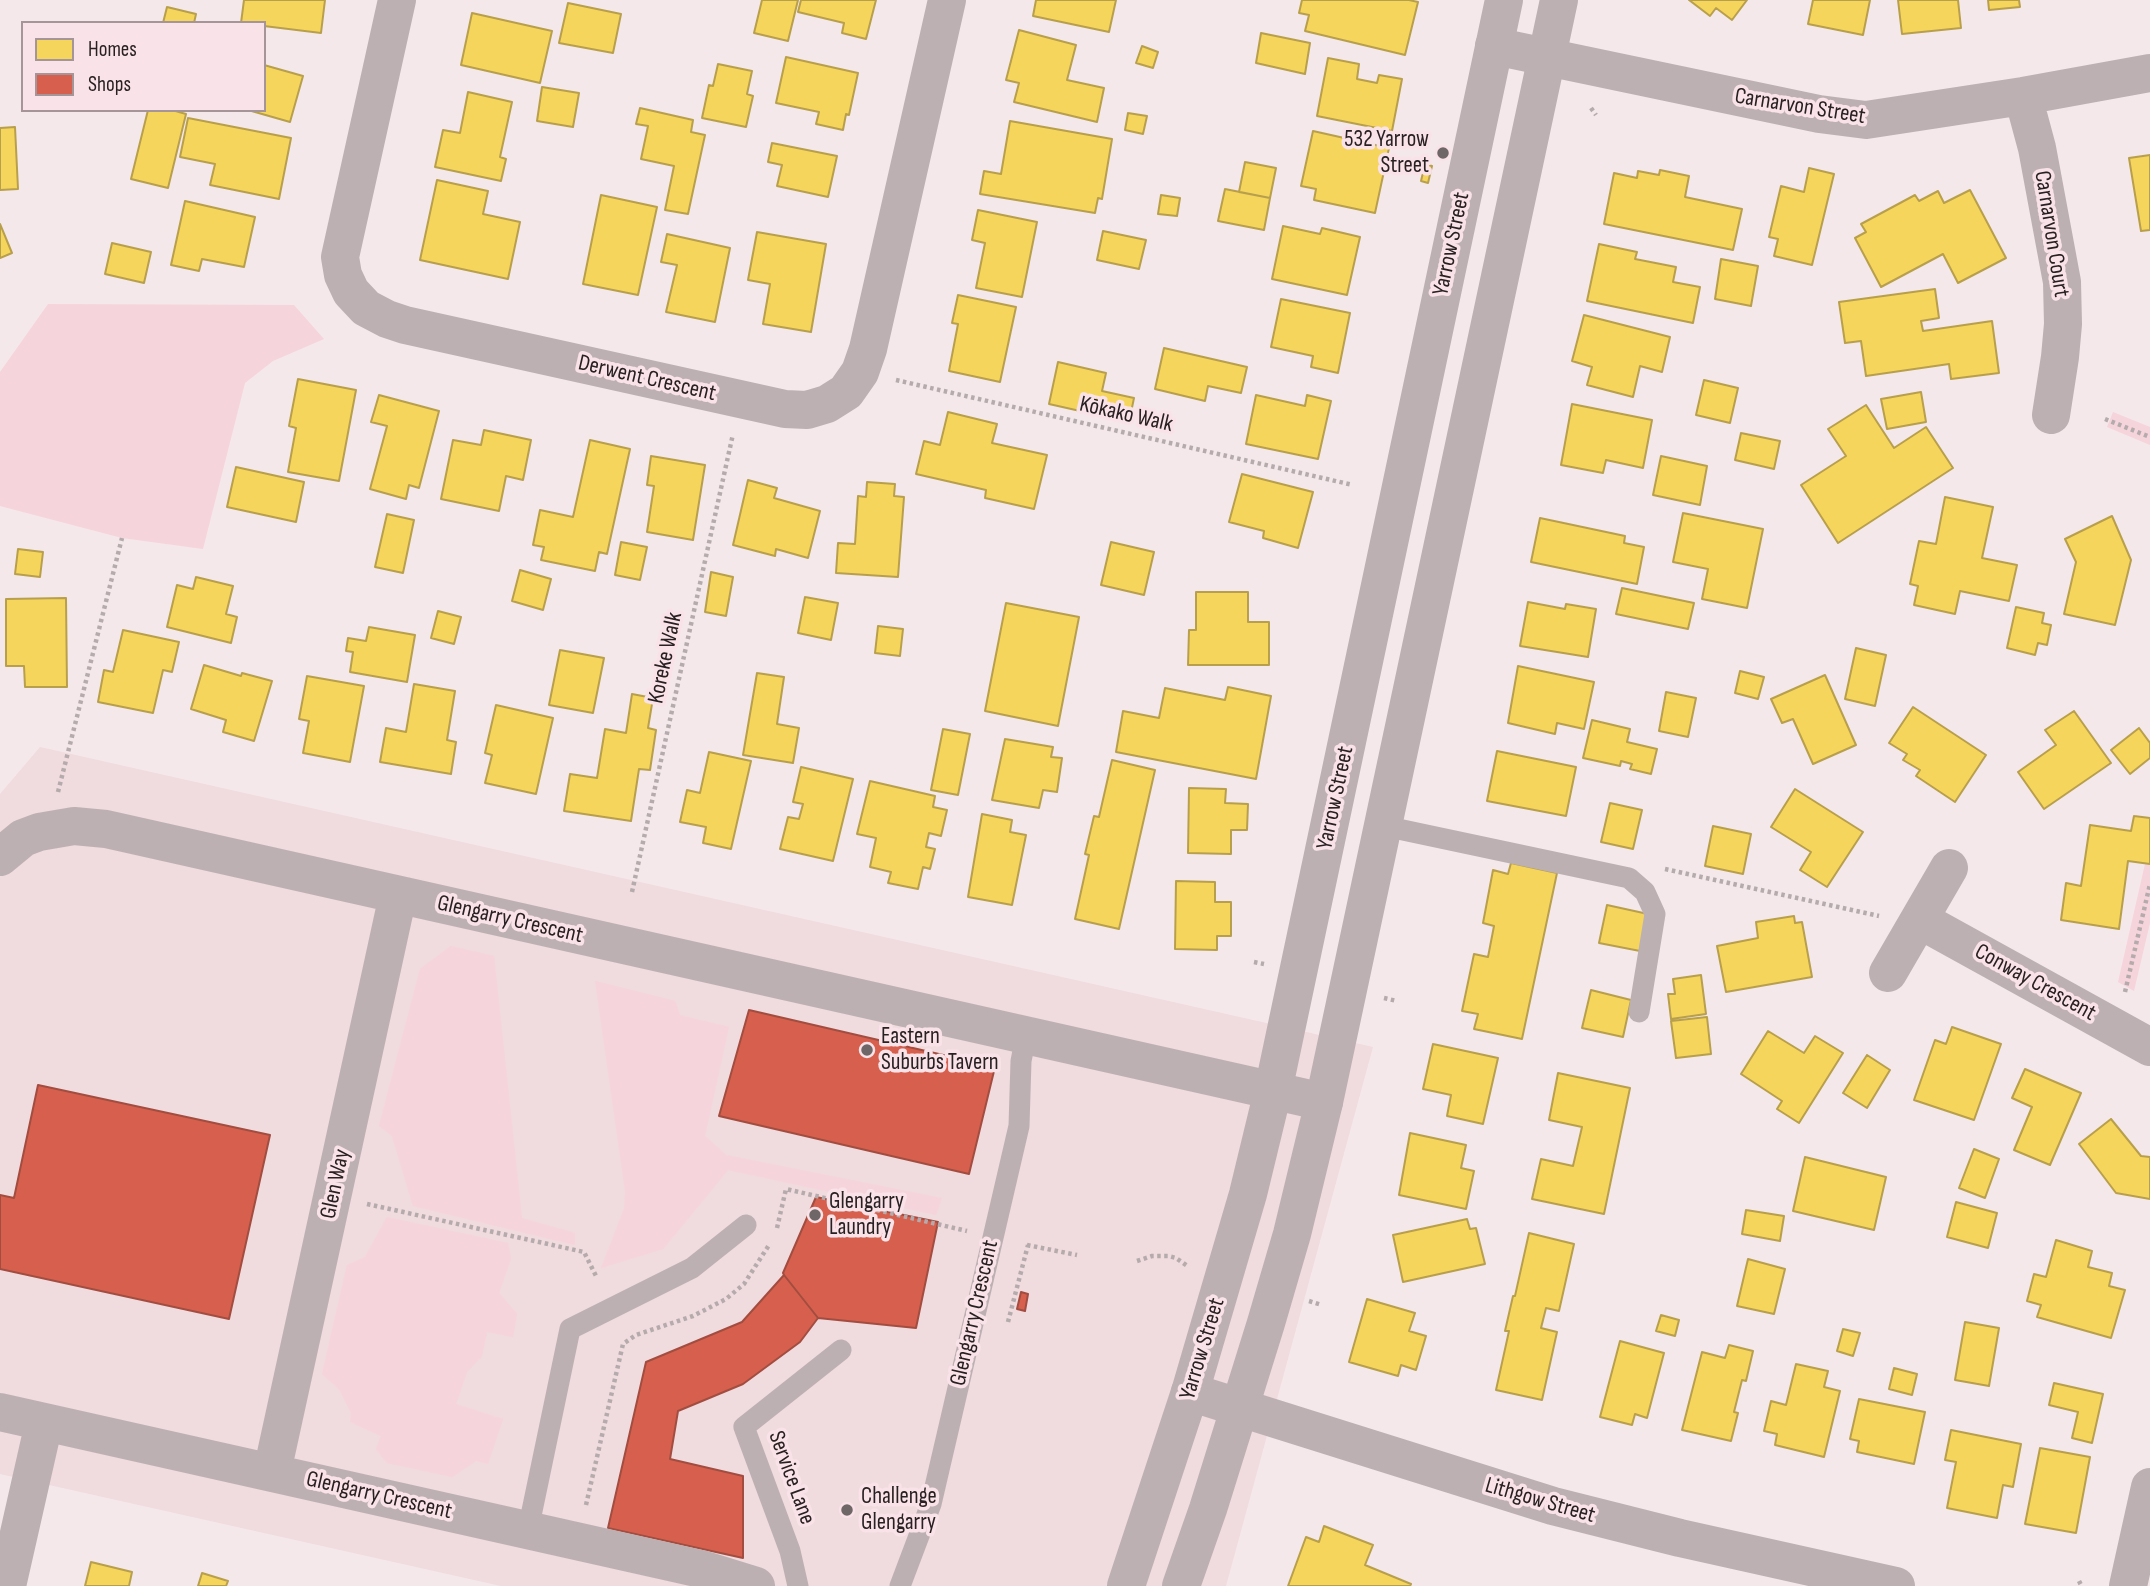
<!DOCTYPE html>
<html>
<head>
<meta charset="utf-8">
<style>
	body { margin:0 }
	#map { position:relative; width:2150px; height:1586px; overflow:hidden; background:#f4e8eb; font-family:"Sofia Sans Condensed",sans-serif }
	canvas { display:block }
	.legend { position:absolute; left:21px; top:21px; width:245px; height:91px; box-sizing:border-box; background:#f9e3e8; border:2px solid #a59599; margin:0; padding:9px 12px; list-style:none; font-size:21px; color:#282022 }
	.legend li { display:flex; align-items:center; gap:14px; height:35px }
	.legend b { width:35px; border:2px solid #a59599 }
</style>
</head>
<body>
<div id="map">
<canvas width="2150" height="1586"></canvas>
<ul class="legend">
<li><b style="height:19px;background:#f6d55c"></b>Homes</li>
<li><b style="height:19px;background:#d6604d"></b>Shops</li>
</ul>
</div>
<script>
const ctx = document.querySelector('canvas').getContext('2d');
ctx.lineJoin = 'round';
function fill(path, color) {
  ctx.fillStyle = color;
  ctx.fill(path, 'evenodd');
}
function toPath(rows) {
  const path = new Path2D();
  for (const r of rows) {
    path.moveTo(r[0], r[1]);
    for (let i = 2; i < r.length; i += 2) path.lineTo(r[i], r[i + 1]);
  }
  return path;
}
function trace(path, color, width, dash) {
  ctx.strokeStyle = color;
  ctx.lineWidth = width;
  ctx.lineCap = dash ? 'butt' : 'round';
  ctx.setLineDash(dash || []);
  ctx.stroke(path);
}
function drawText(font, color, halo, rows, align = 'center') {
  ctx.font = font + ' "Sofia Sans Condensed",sans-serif';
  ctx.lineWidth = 7;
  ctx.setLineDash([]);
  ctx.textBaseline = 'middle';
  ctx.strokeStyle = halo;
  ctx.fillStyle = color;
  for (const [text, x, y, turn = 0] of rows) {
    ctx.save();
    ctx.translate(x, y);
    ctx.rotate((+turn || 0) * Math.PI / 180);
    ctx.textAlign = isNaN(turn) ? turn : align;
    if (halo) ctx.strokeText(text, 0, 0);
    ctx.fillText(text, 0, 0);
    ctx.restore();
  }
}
const built = toPath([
	[40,747,1373,1047,1226,1586,501,1586,0,1474,0,794]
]);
const green = toPath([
	[48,304,294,305,324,339,273,361,245,383,203,549,122,538,0,506,0,372],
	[2113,412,2150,427,2150,445,2107,427],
	[2150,842,2150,923,2134,991,2118,982],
	[451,946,494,956,522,1218,575,1233,575,1245,413,1206,392,1136,379,1126,420,969],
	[595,981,675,1001,680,1015,729,1027,705,1136,726,1155,942,1198,936,1215,728,1170,663,1249,601,1268,624,1209,625,1191],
	[387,1217,508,1243,511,1259,499,1293,517,1314,513,1337,487,1332,482,1356,467,1372,456,1404,503,1419,488,1464,476,1461,452,1477,387,1463,376,1449,381,1436,350,1422,351,1413,339,1389,322,1374,347,1265,365,1257]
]);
const homes = toPath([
	[244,0,325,0,321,33,264,26,264,23,241,23,244,0],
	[762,0,798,0,788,41,754,33,762,0],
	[801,0,876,0,866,39,842,33,844,23,798,12,801,0],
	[1036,0,1116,0,1109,32,1033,16,1036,0],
	[1302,0,1409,0,1418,2,1405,55,1305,31,1309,15,1299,13,1302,0],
	[1689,0,1747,0,1732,20,1716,8,1710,16,1689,0],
	[1813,0,1870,0,1863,35,1808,24,1813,0],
	[1898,0,1958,0,1961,28,1902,34,1898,0],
	[1988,0,2019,0,2020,7,1989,10,1988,0],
	[568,3,621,14,613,53,559,43,568,3],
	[167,7,196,14,194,23,163,23,167,7],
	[472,13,552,31,540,83,461,65,472,13],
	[1019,30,1076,45,1067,80,1104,88,1097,122,1014,102,1019,83,1006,80,1019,30],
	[1261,33,1310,43,1305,74,1256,63,1261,33],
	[1142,46,1158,52,1153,68,1136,63,1142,46],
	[786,57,858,73,849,115,846,114,843,130,816,124,819,112,776,103,786,57],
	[1328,58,1359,64,1357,79,1377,83,1379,75,1402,79,1392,131,1317,116,1328,58],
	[718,64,752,71,747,94,753,96,746,127,702,118,709,85,713,86,718,64],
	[264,65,303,76,290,122,248,110,264,110,264,65],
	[542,87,579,93,573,127,537,121,542,87],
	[468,92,512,102,500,157,506,159,501,181,435,167,443,130,460,133,468,92],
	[640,108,693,120,691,132,705,135,688,214,665,210,674,166,641,159,648,126,636,124,640,108],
	[148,110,172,110,186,114,168,188,131,179,148,110],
	[1128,113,1147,116,1143,134,1125,130,1128,113],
	[188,118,291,138,279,199,210,185,215,164,180,157,188,118],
	[1010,121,1112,139,1102,199,1098,198,1095,213,980,194,984,171,1001,174,1010,121],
	[15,127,18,189,0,190,0,128,15,127],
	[1313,131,1389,148,1375,213,1314,200,1316,189,1301,186,1313,131],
	[772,143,837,156,828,197,777,186,782,165,768,162,772,143],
	[2150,155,2150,230,2141,231,2129,158,2150,155],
	[1245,162,1276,168,1270,198,1239,192,1245,162],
	[1425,164,1432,166,1428,183,1421,181,1425,164],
	[1809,168,1834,174,1812,265,1774,256,1778,239,1769,237,1781,186,1804,192,1809,168],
	[1660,170,1689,176,1685,197,1742,209,1733,250,1604,224,1614,173,1637,178,1638,171,1659,175,1660,170],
	[437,180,488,191,483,214,520,222,508,279,420,260,437,180],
	[1225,189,1270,198,1264,230,1218,221,1225,189],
	[1970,190,2006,258,1958,283,1943,254,1881,287,1855,238,1866,232,1861,224,1915,195,1919,201,1938,191,1944,203,1970,190],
	[601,195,657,207,638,295,583,284,601,195],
	[1161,195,1180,198,1177,216,1158,214,1161,195],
	[185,201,255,217,244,267,202,259,199,271,171,265,185,201],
	[978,210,1037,222,1022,297,976,288,985,243,972,240,978,210],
	[0,224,12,253,0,258,0,224],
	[1283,226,1320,234,1322,228,1360,237,1347,295,1272,279,1283,226],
	[1103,231,1146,240,1139,269,1097,260,1103,231],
	[757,232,826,244,811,332,763,324,770,284,748,280,757,232],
	[667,234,730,248,715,322,666,312,677,265,661,262,667,234],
	[112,243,151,252,144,283,105,274,112,243],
	[1599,244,1637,252,1635,259,1676,267,1673,282,1700,287,1693,323,1587,301,1599,244],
	[1721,259,1758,266,1751,306,1715,299,1721,259],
	[1935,289,1939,318,1921,321,1923,331,1992,321,1999,373,1951,379,1949,364,1866,376,1861,341,1845,343,1839,302,1935,289],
	[958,295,1016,307,1000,382,949,371,958,324,952,323,958,295],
	[1281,299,1350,313,1338,373,1311,367,1313,356,1271,347,1281,299],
	[1584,315,1670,337,1662,372,1640,366,1633,397,1587,385,1592,367,1572,361,1584,315],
	[1164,348,1247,367,1241,393,1208,386,1205,401,1155,389,1164,348],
	[1058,362,1106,373,1102,391,1134,398,1129,422,1049,404,1058,362],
	[298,379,356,390,339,481,288,472,296,428,289,426,298,379],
	[1704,380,1738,388,1730,423,1696,415,1704,380],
	[1921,392,1926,422,1887,429,1881,399,1921,392],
	[379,395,439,411,419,488,409,485,406,499,370,489,387,426,371,422,379,395],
	[1256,395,1305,406,1307,395,1331,401,1318,459,1246,444,1256,395],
	[1572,404,1652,420,1643,468,1606,460,1603,473,1561,465,1572,404],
	[1866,405,1894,448,1926,427,1953,468,1838,543,1801,485,1846,456,1828,429,1866,405],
	[948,412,997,424,992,443,1047,455,1034,509,985,498,986,490,916,474,924,441,940,445,948,412],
	[484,430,531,440,523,480,506,476,499,511,441,499,453,440,481,445,484,430],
	[1741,433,1780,441,1774,469,1735,460,1741,433],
	[590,440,630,449,607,554,599,552,595,571,541,560,544,547,533,545,540,510,573,517,590,440],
	[651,456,705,465,693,540,647,532,654,486,647,485,651,456],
	[1661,456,1707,466,1700,505,1653,495,1661,456],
	[236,467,304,482,296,522,227,507,236,467],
	[1242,474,1313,492,1298,548,1263,538,1264,531,1229,522,1242,474],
	[748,480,777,488,774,498,820,511,808,558,776,549,775,556,733,545,748,480],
	[867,482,895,484,894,496,904,497,898,577,836,573,838,543,855,544,858,496,866,497,867,482],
	[1945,497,1993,507,1982,558,2017,565,2009,601,1960,591,1955,614,1914,605,1918,586,1910,584,1919,541,1936,544,1945,497],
	[1683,513,1763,529,1747,608,1702,599,1708,569,1673,562,1683,513],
	[387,514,414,520,403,573,375,567,387,514],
	[2112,516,2131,560,2115,625,2064,614,2076,562,2065,539,2112,516],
	[1540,518,1625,536,1624,543,1644,547,1637,584,1531,562,1540,518],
	[621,542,647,547,640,580,615,575,621,542],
	[1111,542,1154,552,1144,595,1101,585,1111,542],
	[18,549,43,552,40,577,15,574,18,549],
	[520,570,551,579,543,610,512,601,520,570],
	[711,572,733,577,726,616,705,612,711,572],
	[196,577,233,586,226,614,237,617,231,643,167,627,177,585,193,589,196,577],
	[1622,588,1694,603,1688,629,1616,614,1622,588],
	[1196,592,1248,592,1248,622,1269,622,1269,665,1188,665,1189,630,1196,630,1196,592],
	[805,597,838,603,831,640,798,633,805,597],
	[66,598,67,687,25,687,24,666,6,666,6,599,66,598],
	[1528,602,1565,609,1566,604,1596,609,1588,657,1520,646,1528,602],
	[1006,603,1079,617,1058,726,985,711,1006,603],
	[2016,607,2044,613,2042,623,2051,625,2047,645,2038,643,2035,655,2007,648,2016,607],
	[438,611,461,617,454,644,431,638,438,611],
	[878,626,903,629,900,656,875,653,878,626],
	[369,627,415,635,407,682,350,672,353,652,346,651,348,638,366,641,369,627],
	[123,630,179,642,172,672,163,670,153,713,98,702,104,670,113,672,123,630],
	[1856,648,1886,655,1875,706,1845,699,1856,648],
	[560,650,604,658,593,713,549,705,560,650],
	[204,665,241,676,242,673,272,681,254,741,223,732,226,720,191,709,204,665],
	[1518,666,1594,682,1584,729,1557,723,1555,734,1508,723,1518,666],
	[1740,671,1764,677,1758,699,1735,693,1740,671],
	[757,673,784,677,777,724,799,728,793,763,743,755,757,673],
	[1825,675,1856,745,1813,764,1793,719,1782,723,1771,699,1825,675],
	[307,676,364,686,350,762,303,753,309,721,299,719,307,676],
	[414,684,455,691,447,740,456,742,451,774,380,762,386,728,406,732,414,684],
	[1228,687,1271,696,1256,779,1116,752,1123,711,1159,718,1165,688,1225,700,1228,687],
	[1666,692,1696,698,1688,737,1659,731,1666,692],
	[632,694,653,698,648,728,656,730,650,770,639,769,631,821,564,811,570,774,597,778,605,729,626,733,632,694],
	[496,705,553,718,536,794,485,783,492,755,485,753,496,705],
	[1913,707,1986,755,1955,802,1916,776,1920,770,1903,760,1907,754,1889,743,1913,707],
	[2074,711,2111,763,2044,809,2018,772,2056,745,2045,730,2074,711],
	[1592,720,1630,729,1627,742,1657,749,1651,774,1630,769,1632,764,1621,761,1620,766,1583,758,1592,720],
	[2139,728,2150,743,2150,758,2130,774,2111,750,2139,728],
	[943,729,970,734,958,795,931,790,943,729],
	[1005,739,1053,747,1051,757,1062,758,1057,792,1043,790,1039,808,992,800,1005,739],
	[1497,751,1576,767,1566,816,1487,801,1497,751],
	[709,752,751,761,731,849,703,843,706,827,680,822,687,790,700,793,709,752],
	[1112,760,1155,770,1119,929,1075,919,1089,855,1085,854,1094,816,1099,817,1112,760],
	[801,767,853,779,833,861,780,849,788,817,799,819,803,804,793,802,801,767],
	[870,781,935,796,933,807,947,810,941,836,929,833,926,847,935,849,930,869,923,867,918,889,888,883,891,872,870,867,876,838,857,834,870,781],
	[1189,788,1226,789,1225,803,1248,804,1247,830,1231,830,1231,854,1188,853,1189,788],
	[1795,789,1863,832,1827,887,1800,870,1811,852,1771,827,1795,789],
	[1610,803,1642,810,1633,849,1601,842,1610,803],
	[982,814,1012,820,1010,832,1026,835,1012,905,968,897,982,814],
	[2134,816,2150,818,2150,864,2128,861,2119,929,2061,920,2066,883,2081,886,2090,825,2131,831,2134,816],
	[1713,826,1751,834,1743,874,1705,866,1713,826],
	[1511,863,1557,873,1522,1039,1474,1029,1478,1014,1462,1011,1474,954,1488,957,1494,926,1483,923,1493,870,1508,874,1511,863],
	[1176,881,1215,882,1215,902,1231,902,1231,936,1217,936,1217,950,1175,949,1176,881],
	[1607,905,1648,914,1640,951,1599,943,1607,905],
	[1794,916,1795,923,1802,922,1812,977,1726,992,1717,946,1758,938,1756,922,1794,916],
	[1701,975,1706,1014,1671,1019,1668,994,1675,994,1673,979,1701,975],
	[1591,990,1631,1000,1623,1037,1582,1028,1591,990],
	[1707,1017,1711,1054,1676,1058,1671,1021,1707,1017],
	[1952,1027,2001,1044,1974,1120,1914,1100,1935,1040,1946,1044,1952,1027],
	[1768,1031,1804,1053,1815,1036,1843,1053,1799,1123,1777,1109,1782,1101,1741,1074,1768,1031],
	[1433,1044,1498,1058,1483,1124,1447,1116,1451,1095,1423,1089,1433,1044],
	[1867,1055,1890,1070,1867,1108,1843,1093,1867,1055],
	[2025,1069,2081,1093,2050,1165,2014,1150,2032,1107,2012,1098,2025,1069],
	[1558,1073,1630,1088,1604,1214,1532,1199,1541,1159,1573,1166,1582,1127,1549,1120,1558,1073],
	[2111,1119,2141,1156,2150,1157,2150,1199,2116,1193,2079,1144,2111,1119],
	[1410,1133,1466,1145,1461,1168,1474,1171,1466,1209,1399,1195,1410,1133],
	[1974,1149,1999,1159,1985,1198,1959,1188,1974,1149],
	[1805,1157,1886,1177,1874,1230,1793,1211,1805,1157],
	[1956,1202,1997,1213,1988,1248,1947,1237,1956,1202],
	[1746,1210,1784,1216,1780,1241,1742,1234,1746,1210],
	[1467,1219,1470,1229,1476,1228,1485,1264,1403,1282,1393,1235,1467,1219],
	[1529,1233,1574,1244,1559,1311,1546,1308,1541,1328,1557,1332,1542,1400,1496,1390,1509,1331,1505,1331,1513,1296,1515,1296,1529,1233],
	[2056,1240,2092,1251,2088,1267,2112,1273,2109,1286,2125,1290,2111,1338,2037,1317,2041,1305,2027,1301,2034,1274,2046,1277,2056,1240],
	[1748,1259,1785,1269,1774,1314,1737,1306,1748,1259],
	[1367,1299,1415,1313,1409,1331,1426,1336,1416,1370,1401,1365,1398,1376,1349,1362,1367,1299],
	[1661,1315,1679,1320,1675,1336,1656,1331,1661,1315],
	[1965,1322,1999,1328,1989,1386,1955,1380,1965,1322],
	[1843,1329,1860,1333,1853,1356,1837,1351,1843,1329],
	[1620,1341,1664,1353,1647,1418,1635,1414,1632,1425,1600,1417,1620,1341],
	[1729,1345,1753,1351,1746,1381,1742,1380,1734,1412,1738,1413,1731,1441,1682,1430,1702,1352,1725,1358,1729,1345],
	[1796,1364,1828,1371,1824,1387,1840,1391,1824,1457,1775,1445,1777,1434,1764,1431,1771,1401,1786,1405,1796,1364],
	[1894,1368,1917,1374,1912,1395,1889,1389,1894,1368],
	[2054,1383,2103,1394,2092,1443,2072,1438,2078,1412,2049,1405,2054,1383],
	[1859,1399,1925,1412,1914,1464,1857,1452,1859,1441,1850,1439,1859,1399],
	[1951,1430,2021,1444,2013,1487,2003,1485,1997,1518,1947,1508,1956,1462,1945,1460,1951,1430],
	[2040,1448,2090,1457,2076,1533,2025,1524,2040,1448],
	[1324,1526,1373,1545,1365,1565,1411,1584,1410,1586,1288,1586,1306,1537,1319,1542,1324,1526],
	[91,1562,132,1572,129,1586,85,1586,91,1562],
	[202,1573,228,1581,226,1586,198,1586,202,1573]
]);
const shops = toPath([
	[749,1010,995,1067,969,1174,719,1116,749,1010],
	[38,1085,270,1135,229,1319,0,1269,0,1195,14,1198,38,1085],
	[816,1197,938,1222,916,1328,818,1318,784,1275,783,1273,816,1197],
	[784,1275,818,1318,800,1342,743,1384,678,1411,670,1459,743,1476,743,1558,608,1528,646,1362,742,1322,784,1275],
	[1021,1292,1028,1294,1025,1311,1017,1309,1021,1292]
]);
const path = toPath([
	[1591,108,1596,115],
	[896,380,1353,485],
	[2105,419,2150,437],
	[58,792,122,538],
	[1665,869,1879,916],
	[632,892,733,434],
	[1254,962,1264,964],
	[2125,992,2150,884],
	[1384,998,1397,1001],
	[367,1204,584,1252,596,1276],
	[777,1228,786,1189,967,1231],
	[1027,1245,1077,1255],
	[1137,1261,1152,1256,1169,1256,1176,1258,1189,1267],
	[1309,1301,1322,1305],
	[1008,1322,1028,1245],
	[586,1505,623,1344,636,1335,693,1316,726,1299,744,1284,769,1245],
	[2079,1581,2081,1585]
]);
const service = toPath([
	[1384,826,1629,878,1645,892,1655,914,1639,1012],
	[528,1530,570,1329,692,1268,746,1225],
	[798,1586,790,1551,744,1427,841,1350],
	[900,1586,931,1504,1019,1126,1021,1061,1026,1036]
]);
const minor = toPath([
	[397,0,340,257,343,275,351,292,366,308,387,319,405,325,785,409,807,410,827,404,846,392,860,372,868,349,947,0],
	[1494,46,1819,114,1866,120,2023,96,2150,73],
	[2023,96,2037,148,2062,282,2063,324,2060,357,2051,415],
	[0,857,23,838,39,832,74,826,106,829,1324,1102],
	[1920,920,2150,1047],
	[1888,973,1949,868],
	[1190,1392,1553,1506,1680,1538,1896,1586],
	[0,1412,701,1569,756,1586],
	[272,1472,398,895],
	[7,1586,44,1423],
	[2128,1586,2150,1487]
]);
const tertiary = toPath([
	[1126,1586,1190,1392,1248,1194,1273,1091,1504,0],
	[1181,1586,1208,1509,1266,1323,1292,1234,1324,1102,1559,0]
]);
const markers = [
	[1443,153,7,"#6f6668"],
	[867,1050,7,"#6f6668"],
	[815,1215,7,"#6f6668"],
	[847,1510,7,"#6f6668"]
];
const streetNames = [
	["Carnarvon Street",1800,107,9],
	["Carnarvon Court",2051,234,81],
	["Yarrow Street",1452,244,-78],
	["Derwent Crescent",647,379,13],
	["Kōkako Walk",1126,415,13],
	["Koreke Walk",666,658,-78],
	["Yarrow Street",1336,798,-78],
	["Glengarry Crescent",510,920,13],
	["Conway Crescent",2035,983,29],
	["Glen Way",336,1184,-78],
	["Glengarry Crescent",975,1313,-77],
	["Yarrow Street",1203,1349,-73],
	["Service Lane",791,1478,70],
	["Glengarry Crescent",379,1496,13],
	["Lithgow Street",1540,1501,16]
];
const poiNames = [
	["532 Yarrow",1429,140,"right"],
	["Street",1429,166,"right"],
	["Eastern",881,1037],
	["Suburbs Tavern",881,1063],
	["Glengarry",829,1202],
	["Laundry",829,1228],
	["Challenge",861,1497],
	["Glengarry",861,1523]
];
fill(built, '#f0dbdf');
fill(green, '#f6d4dc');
fill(homes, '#f6d55c');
trace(homes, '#b89f4b', 2);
fill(shops, '#d6604d');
trace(shops, '#a24d40', 2);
trace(path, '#b5abad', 4.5, [3.5, 3.5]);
trace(service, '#bdb0b3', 21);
trace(minor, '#bdb0b3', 38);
trace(tertiary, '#bdb0b3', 38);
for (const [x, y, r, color] of markers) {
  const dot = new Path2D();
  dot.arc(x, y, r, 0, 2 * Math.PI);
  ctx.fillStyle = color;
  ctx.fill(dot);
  trace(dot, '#f9e3e8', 2.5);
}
drawText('23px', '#282022', '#f9e3e8', streetNames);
drawText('23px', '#282022', '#f9e3e8', poiNames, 'left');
</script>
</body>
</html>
